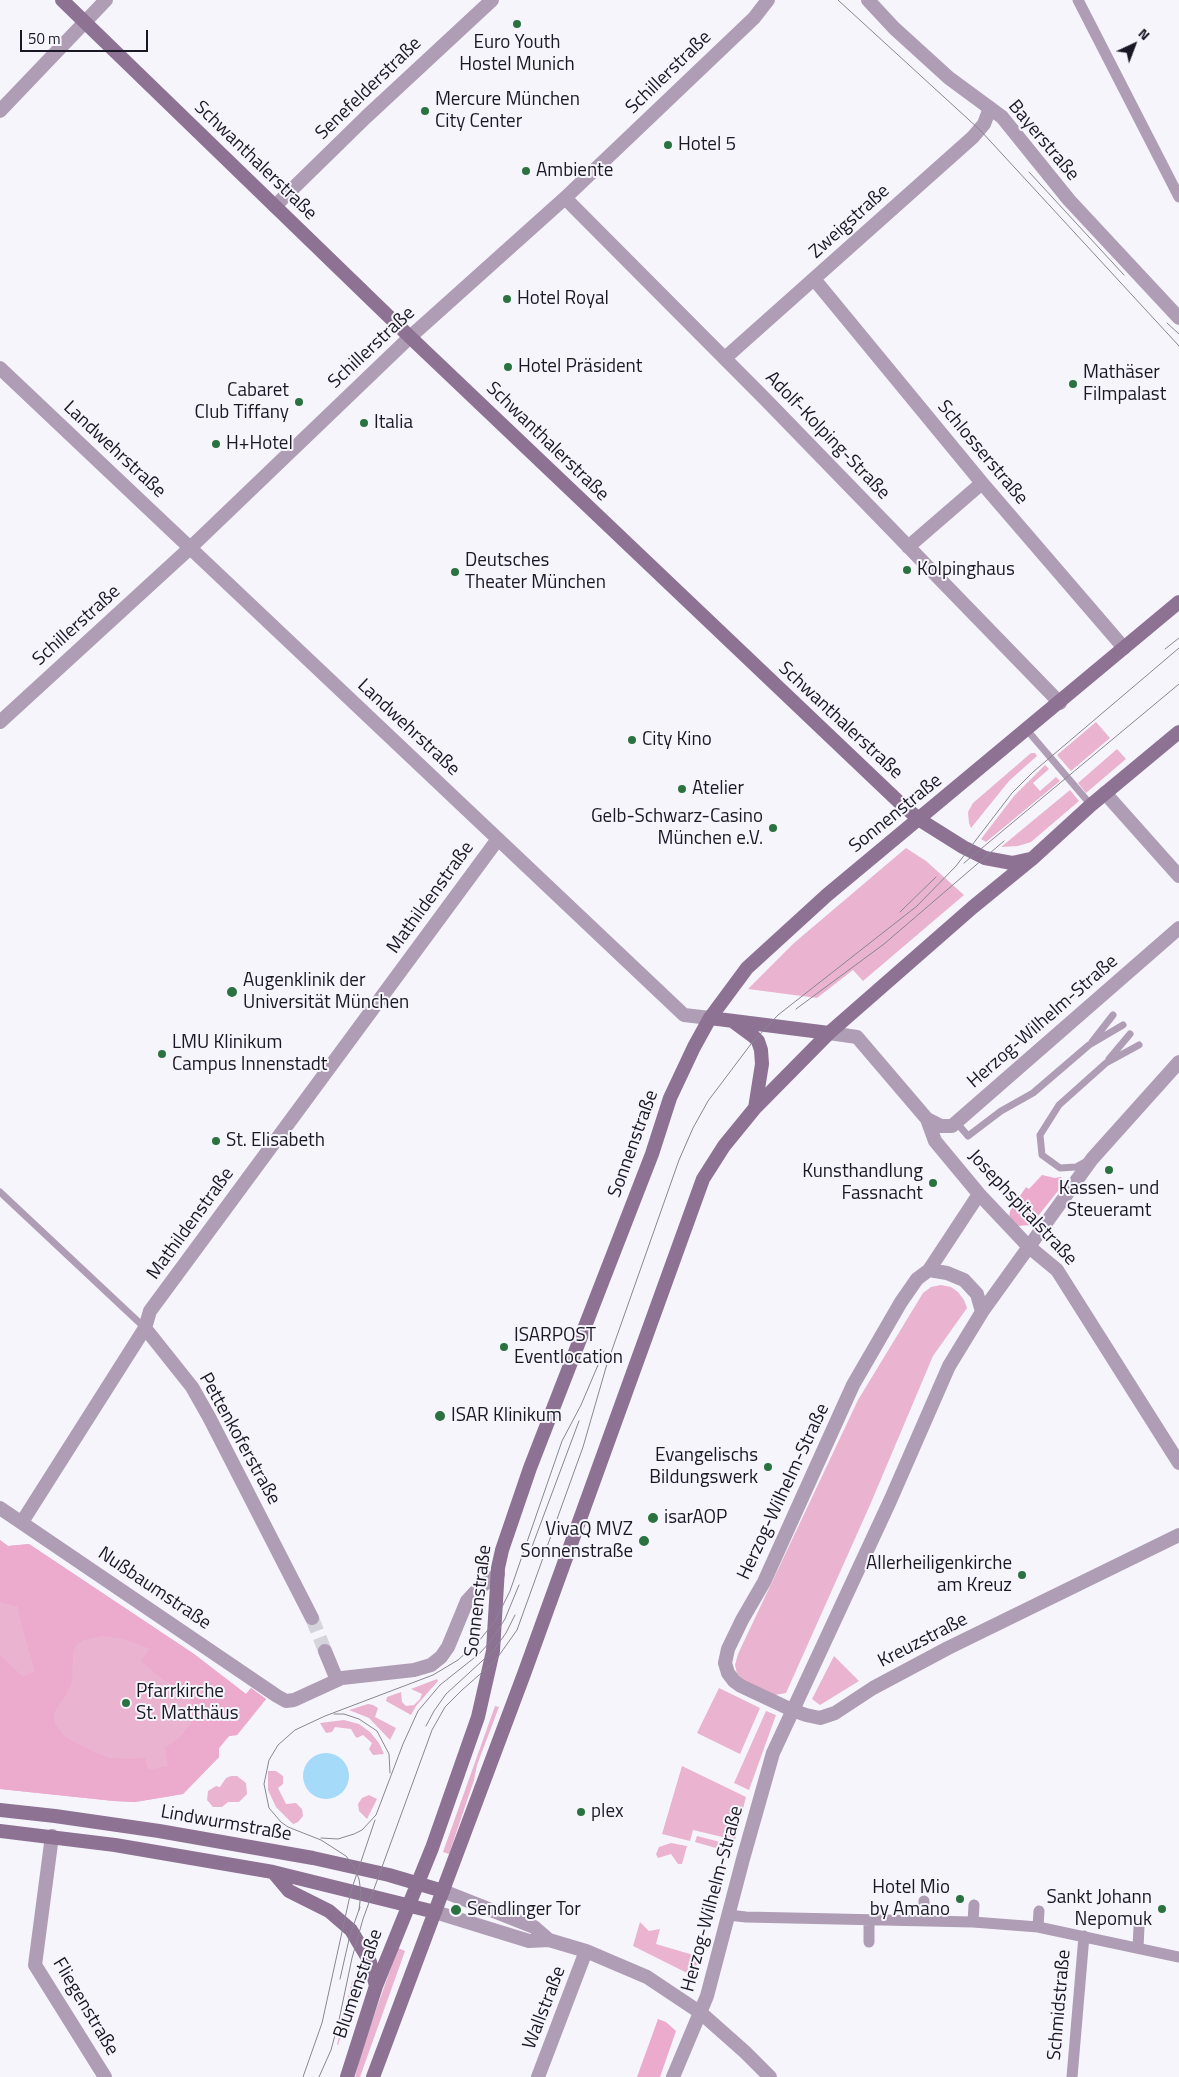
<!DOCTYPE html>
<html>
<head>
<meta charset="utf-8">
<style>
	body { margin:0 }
	#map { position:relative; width:1179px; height:2077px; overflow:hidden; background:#f6f5fc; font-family:"Titillium Web",sans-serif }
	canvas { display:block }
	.north { position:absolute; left:1109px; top:20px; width:50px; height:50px; -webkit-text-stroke:4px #f6f5fc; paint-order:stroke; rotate:43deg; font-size:14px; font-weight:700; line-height:20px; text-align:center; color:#1a1825 }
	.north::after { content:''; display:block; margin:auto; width:18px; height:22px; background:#1a1825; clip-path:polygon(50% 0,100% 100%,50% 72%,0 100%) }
	.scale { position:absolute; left:20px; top:30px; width:128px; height:22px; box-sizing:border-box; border:2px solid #1a1825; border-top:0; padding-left:6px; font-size:15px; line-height:18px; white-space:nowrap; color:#1a1825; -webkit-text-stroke:4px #f6f5fc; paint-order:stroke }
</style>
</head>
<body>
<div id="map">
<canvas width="1179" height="2077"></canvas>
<div class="north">N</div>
<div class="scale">50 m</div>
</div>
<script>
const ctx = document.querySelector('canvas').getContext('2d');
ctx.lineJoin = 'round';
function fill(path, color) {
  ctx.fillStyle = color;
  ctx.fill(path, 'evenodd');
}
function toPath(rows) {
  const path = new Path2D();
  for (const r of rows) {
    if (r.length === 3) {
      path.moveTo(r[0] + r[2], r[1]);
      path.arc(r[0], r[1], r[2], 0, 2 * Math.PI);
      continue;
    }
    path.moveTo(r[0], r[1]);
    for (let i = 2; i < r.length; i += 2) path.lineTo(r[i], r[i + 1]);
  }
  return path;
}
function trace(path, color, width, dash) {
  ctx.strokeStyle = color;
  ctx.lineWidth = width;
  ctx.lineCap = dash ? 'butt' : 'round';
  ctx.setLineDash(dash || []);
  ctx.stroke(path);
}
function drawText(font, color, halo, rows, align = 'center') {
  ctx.font = font + ' "Titillium Web",sans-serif';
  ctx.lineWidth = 4;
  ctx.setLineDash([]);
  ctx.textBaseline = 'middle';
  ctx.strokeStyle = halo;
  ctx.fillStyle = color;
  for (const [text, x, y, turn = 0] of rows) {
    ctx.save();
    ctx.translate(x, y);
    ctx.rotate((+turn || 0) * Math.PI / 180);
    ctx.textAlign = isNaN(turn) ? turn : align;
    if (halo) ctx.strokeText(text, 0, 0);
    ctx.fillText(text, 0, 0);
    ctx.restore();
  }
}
const green = toPath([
	[1096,722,1110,738,1071,771,1057,755],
	[1117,749,1126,759,1086,793,1078,783],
	[1031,753,1035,753,1037,756,1009,781,971,828,969,823,968,812,973,803],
	[1045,765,1049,769,1033,783,1040,791,1056,777,1060,781,986,842,981,839,1014,796],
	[1070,790,1079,801,1031,842,1018,846,1001,847],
	[906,848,926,861,964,895,863,981,853,970,817,998,748,989,794,943],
	[941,1285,951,1287,958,1292,964,1300,967,1308,933,1356,870,1505,786,1693,775,1695,745,1681,737,1674,735,1665,738,1654,858,1400,923,1293,931,1287],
	[0,1540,8,1546,29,1544,194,1654,246,1694,251,1688,266,1699,237,1735,229,1736,219,1748,219,1757,183,1794,135,1802,114,1801,0,1789],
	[834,1656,859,1681,820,1705,812,1699],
	[437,1679,438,1681,416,1706,411,1715,386,1701,387,1697,401,1692,402,1702,406,1706,414,1705,420,1699,422,1694,411,1689],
	[719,1688,760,1708,740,1754,697,1733],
	[368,1704,373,1705,378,1708,375,1717,396,1728,390,1740,369,1718,349,1710],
	[495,1706,499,1707,477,1765,474,1780,449,1854,443,1852],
	[766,1711,776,1715,749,1790,734,1783],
	[344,1720,359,1724,370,1732,379,1743,384,1754,373,1755,369,1749,372,1743,363,1735,357,1738,355,1736,351,1729,335,1727,332,1732,326,1733,320,1723],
	[682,1766,746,1797,735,1840,693,1830,690,1841,662,1834],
	[268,1771,276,1771,283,1776,283,1784,278,1788,286,1804,296,1803,302,1809,303,1816,298,1822,293,1824,276,1807,268,1790],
	[231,1776,237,1776,246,1783,247,1794,239,1802,228,1802,222,1807,213,1807,207,1800,208,1791,216,1786,220,1787,226,1778],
	[369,1795,377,1799,367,1819,359,1811,358,1804,362,1798],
	[697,1836,728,1844,725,1856,715,1853,716,1848,695,1842],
	[671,1843,687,1846,682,1864,678,1864,671,1854,658,1858,656,1854,659,1847],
	[640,1922,649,1931,660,1929,656,1944,700,1957,694,1971,687,1973,633,1946],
	[398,1948,405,1951,360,2077,355,2077,360,2055],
	[352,1981,359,1983,338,2045,337,2045]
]);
const forest = toPath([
	[1042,1175,1055,1178,1061,1177,1065,1182,1031,1225,1017,1226,1009,1218,1010,1211,1026,1187,1029,1189],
	[0,1540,8,1546,29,1544,194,1654,246,1694,251,1688,266,1699,237,1735,229,1736,219,1748,219,1757,183,1794,135,1802,114,1801,0,1789,0,1655,23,1677,35,1671,21,1623,18,1607,0,1602],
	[103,1636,124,1639,150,1649,141,1661,162,1679,186,1693,191,1700,194,1710,191,1724,179,1738,165,1748,168,1766,148,1770,145,1758,127,1759,109,1758,95,1752,65,1737,55,1724,54,1714,56,1709,66,1695,72,1682,73,1653,76,1645,83,1640],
	[658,2019,666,2022,676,2031,660,2077,637,2077]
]);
const water = toPath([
	[326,1776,23]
]);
const minorTunnel = toPath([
	[312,1618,325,1651]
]);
const service = toPath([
	[1027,730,1091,805],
	[1092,1042,1113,1015],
	[1109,1059,1130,1034],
	[956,1122,968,1136,1001,1111,1033,1093,1089,1045,1123,1025],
	[1087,1161,1076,1167,1060,1168,1042,1155,1040,1135,1059,1105,1106,1063,1139,1045],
	[0,1192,145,1328]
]);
const pedestrian = toPath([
	[1078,0,1179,197],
	[924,1901,924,1920],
	[728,1915,746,1917,973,1922,1038,1927,1179,1957],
	[869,1920,869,1942],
	[973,1922,974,1905],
	[1038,1927,1039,1911],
	[1138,1948,1139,1927],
	[1072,2077,1084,1936]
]);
const minor = toPath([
	[0,111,106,0],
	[565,198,766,400,1060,703],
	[275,206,366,117,492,0],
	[814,279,982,483,1124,648],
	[725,358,973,137,984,124,990,108],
	[0,368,684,1015,710,1018],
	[908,547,982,483],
	[0,722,190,548,410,337,565,198,754,18,768,0],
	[1105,793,1179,876],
	[829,1033,857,1037,927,1119,935,1141,979,1194,1028,1246,1057,1270,1179,1463],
	[927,1119,941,1126,952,1126,1179,928],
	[979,1194,929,1270,917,1279,901,1302,853,1385,764,1582,742,1620,728,1649,725,1663,728,1673,734,1681,741,1686,792,1710,806,1715,820,1718,835,1713,873,1688,948,1648,1179,1535],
	[929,1270,947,1273,964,1280,977,1294,982,1312],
	[145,1328,192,1387,209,1417,312,1618],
	[0,1508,277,1696,286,1701,294,1700,342,1678,414,1670,431,1665,441,1657,448,1647,467,1601,478,1589,498,1574],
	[22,1522,145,1328,150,1311,498,839],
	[325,1651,337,1680],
	[52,1836,35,1965,105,2077],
	[443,1891,534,1927,549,1940],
	[435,1912,529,1941,549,1940,586,1951,647,1977,701,2013,745,2052,770,2077],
	[538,2077,586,1951],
	[673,2077,707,1996,743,1859,773,1753,890,1501,949,1366,982,1312,1092,1159,1179,1062]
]);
const tertiary = toPath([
	[868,0,894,28,949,78,1002,117,1069,200,1179,318]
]);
const secondary = toPath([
	[62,0,410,337,899,802,920,820,963,847,985,858,1012,863,1030,859],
	[710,1018,829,1033],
	[734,1022,753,1036,758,1041,761,1050,762,1064,755,1108],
	[0,1810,55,1816,159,1831,313,1858,389,1875,443,1891],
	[0,1831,115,1845,273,1872,435,1912],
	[273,1872,289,1891,329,1911,351,1930,370,1962,376,1986],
	[347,2077,376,1986,432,1848,478,1717,493,1651,498,1568,502,1550,530,1468,652,1154,670,1098,694,1047,710,1018,747,968,827,895,1179,602],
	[373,2077,524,1674,703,1179,724,1146,755,1108,829,1033,973,907,1033,858,1091,805,1179,732]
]);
const tram = toPath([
	[838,0,980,130,1179,346],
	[1029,172,1124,275],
	[1167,323,1179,334],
	[1165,649,1179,638],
	[964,863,1179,684],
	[900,912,936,877],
	[796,1009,884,944,1004,841],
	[530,1552,579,1421],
	[334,1714,344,1714,359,1719,377,1731,389,1754,390,1773],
	[426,1726,434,1711,446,1694,493,1651,506,1633,515,1615],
	[321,1838,338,1839,354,1834,362,1830,376,1815,403,1744,418,1711,440,1685,479,1654,490,1642,505,1619,519,1585],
	[359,1910,361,1893,359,1879,354,1867,346,1856,321,1840,288,1827,281,1822,269,1808,264,1784,269,1760,278,1745,295,1730,325,1716,433,1675,458,1660,479,1641,495,1621,510,1591,562,1441,581,1405,604,1351],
	[340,1979,350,1935,360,1907],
	[303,2077,322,2023,351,1891,375,1820],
	[319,2077,331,2050,339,2020,352,1958,363,1919,432,1730,445,1707,462,1690,495,1661,517,1630,583,1447,607,1364,679,1160,693,1128,708,1101,751,1044,778,1015,917,906,956,866,1012,793,1033,772,1179,648]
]);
const markers = [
	[517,24,5,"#2a723f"],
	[425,111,5,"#2a723f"],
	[668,145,5,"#2a723f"],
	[526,171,5,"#2a723f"],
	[507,299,5,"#2a723f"],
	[508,367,5,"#2a723f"],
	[1073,384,5,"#2a723f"],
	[299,402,5,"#2a723f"],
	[364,423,5,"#2a723f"],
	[216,444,5,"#2a723f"],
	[907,570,5,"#2a723f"],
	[455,572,5,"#2a723f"],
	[632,740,5,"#2a723f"],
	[682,789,5,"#2a723f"],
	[773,828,5,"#2a723f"],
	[232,992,6,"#2a723f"],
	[162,1054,5,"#2a723f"],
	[216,1141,5,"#2a723f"],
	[1109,1170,5,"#2a723f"],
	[933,1183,5,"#2a723f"],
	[504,1347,5,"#2a723f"],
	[440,1416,6,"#2a723f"],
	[768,1467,5,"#2a723f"],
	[653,1518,6,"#2a723f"],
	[644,1541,6,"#2a723f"],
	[1022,1575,5,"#2a723f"],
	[126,1703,5,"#2a723f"],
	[581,1812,5,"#2a723f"],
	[960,1899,5,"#2a723f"],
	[1162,1909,5,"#2a723f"],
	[456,1910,6,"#2a723f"]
];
const poiNames = [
	["Euro Youth",517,43,"center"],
	["Hostel Munich",517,65,"center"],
	["Mercure München",435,100],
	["City Center",435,122],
	["Hotel 5",678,145],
	["Ambiente",536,171],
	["Hotel Royal",517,299],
	["Hotel Präsident",518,367],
	["Mathäser",1083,373],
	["Filmpalast",1083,395],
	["Cabaret",289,391,"right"],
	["Club Tiffany",289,413,"right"],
	["Italia",374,423],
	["H+Hotel",226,444],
	["Deutsches",465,561],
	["Theater München",465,583],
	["Kolpinghaus",917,570],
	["City Kino",642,740],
	["Atelier",692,789],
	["Gelb-Schwarz-Casino",763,817,"right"],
	["München e.V.",763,839,"right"],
	["Augenklinik der",243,981],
	["Universität München",243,1003],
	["LMU Klinikum",172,1043],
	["Campus Innenstadt",172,1065],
	["St. Elisabeth",226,1141],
	["Kunsthandlung",923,1172,"right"],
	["Fassnacht",923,1194,"right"],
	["Kassen- und",1109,1189,"center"],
	["Steueramt",1109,1211,"center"],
	["ISARPOST",514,1336],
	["Eventlocation",514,1358],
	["ISAR Klinikum",451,1416],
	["Evangelischs",758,1456,"right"],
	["Bildungswerk",758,1478,"right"],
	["isarAOP",664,1518],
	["VivaQ MVZ",633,1530,"right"],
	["Sonnenstraße",633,1552,"right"],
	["Allerheiligenkirche",1012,1564,"right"],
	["am Kreuz",1012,1586,"right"],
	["Pfarrkirche",136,1692],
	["St. Matthäus",136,1714],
	["plex",591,1812],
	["Hotel Mio",950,1888,"right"],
	["by Amano",950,1910,"right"],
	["Sankt Johann",1152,1898,"right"],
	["Nepomuk",1152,1920,"right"],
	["Sendlinger Tor",467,1910]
];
const streetNames = [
	["Schillerstraße",669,73,-44],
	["Senefelderstraße",369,89,-44],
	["Bayerstraße",1043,141,50],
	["Schwanthalerstraße",255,161,44],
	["Zweigstraße",850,222,-42],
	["Schillerstraße",372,348,-43],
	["Adolf-Kolping-Straße",827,436,46],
	["Schwanthalerstraße",547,442,44],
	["Landwehrstraße",114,450,43],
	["Schlosserstraße",982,453,50],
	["Schillerstraße",77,626,-42],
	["Schwanthalerstraße",840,721,43],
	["Landwehrstraße",408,728,43],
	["Sonnenstraße",896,814,-39],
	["Mathildenstraße",431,898,-54],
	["Herzog-Wilhelm-Straße",1043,1022,-41],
	["Sonnenstraße",634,1144,-70],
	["Josephspitalstraße",1022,1208,47],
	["Mathildenstraße",191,1224,-54],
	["Pettenkoferstraße",239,1439,61],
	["Herzog-Wilhelm-Straße",784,1492,-65],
	["Nußbaumstraße",154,1589,34],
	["Sonnenstraße",479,1601,-83],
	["Kreuzstraße",923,1641,-27],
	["Lindwurmstraße",226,1824,10],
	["Herzog-Wilhelm-Straße",713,1899,-75],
	["Blumenstraße",359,1984,-71],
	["Schmidstraße",1060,2005,-85],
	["Fliegenstraße",85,2007,59],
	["Wallstraße",545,2008,-69]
];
fill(green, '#eab3cf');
fill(forest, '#ecabcd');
fill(water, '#a5daf9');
trace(minorTunnel, '#d5d4dc', 14, [14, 7]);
trace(service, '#af9db5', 7);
trace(pedestrian, '#af9db5', 11);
trace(minor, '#af9db5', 14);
trace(tertiary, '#af9db5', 14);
trace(secondary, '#8d7294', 14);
trace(tram, '#888690', 1);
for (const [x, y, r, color] of markers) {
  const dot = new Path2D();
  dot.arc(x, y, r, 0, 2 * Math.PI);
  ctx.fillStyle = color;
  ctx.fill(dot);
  trace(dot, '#f6f5fc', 2);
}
drawText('19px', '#1a1825', '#f6f5fc', poiNames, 'left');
drawText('19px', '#1a1825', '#f6f5fc', streetNames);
</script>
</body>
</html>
